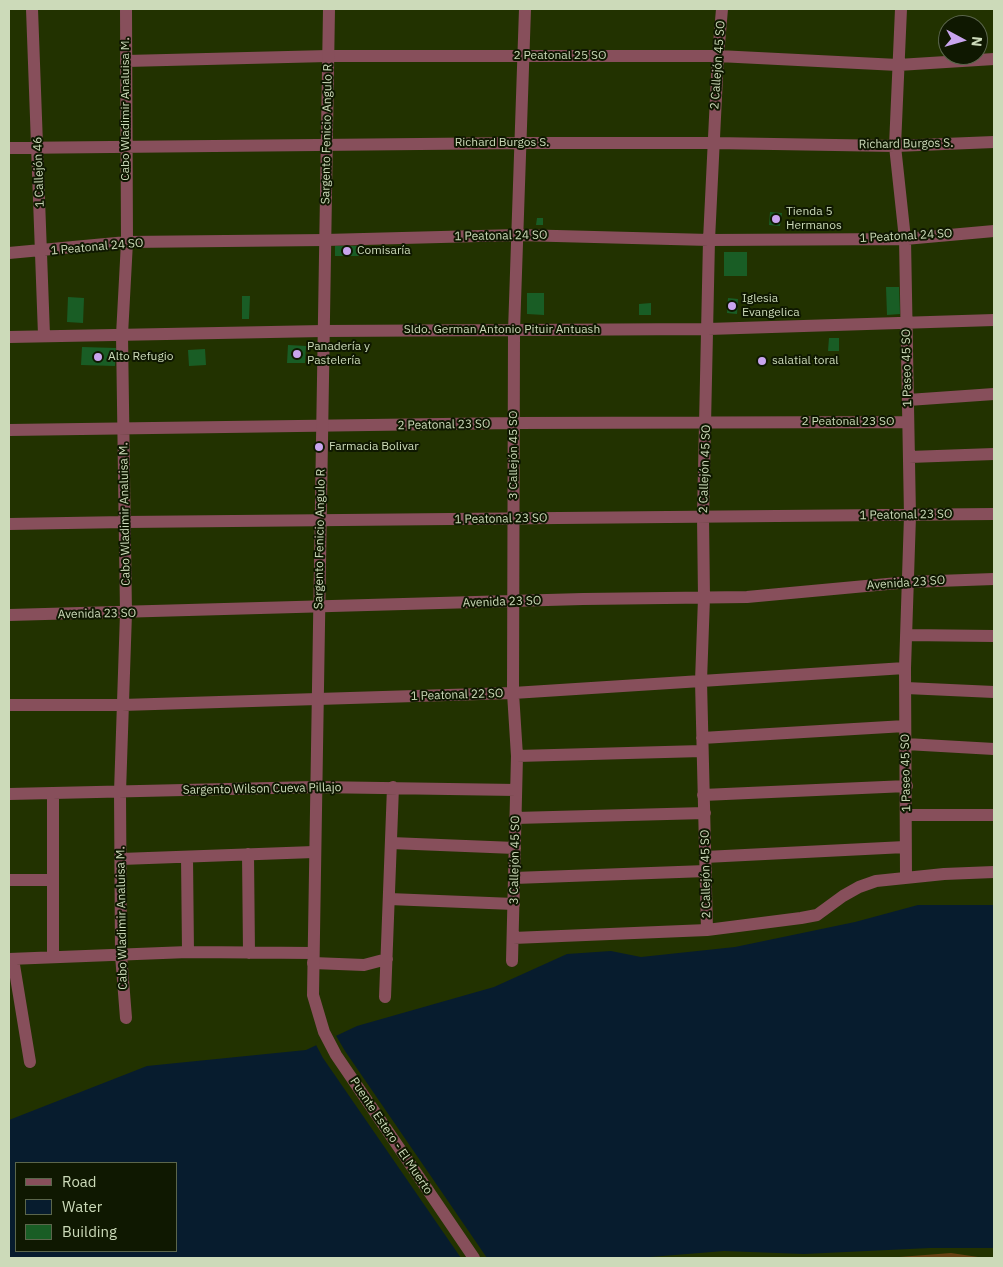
<!DOCTYPE html>
<html>
<head>
<meta charset="utf-8">
<style>
	body { margin:0 }
	#map { position:relative; width:1003px; height:1267px; overflow:hidden; background:#223200; font-family:"IBM Plex Sans",sans-serif }
	canvas { display:block }
	.frame { position:absolute; inset:0; border:10px solid #ccdab9; pointer-events:none }
	.legend { position:absolute; left:15px; top:1162px; width:162px; height:90px; box-sizing:border-box; background:#0f1801; border:1px solid #5b664b; margin:0; padding:6px 9px; list-style:none; font-size:15px; color:#ccdab9 }
	.legend li { display:flex; align-items:center; gap:10px; height:25px }
	.legend b { width:25px; border:1px solid #5b664b }
	.north { position:absolute; left:938px; top:15px; width:50px; height:50px; box-sizing:border-box; background:#0f1801; border:1px solid #5b664b; border-radius:50%; rotate:96deg; font-size:14px; font-weight:700; line-height:20px; text-align:center; color:#ccdab9 }
	.north::after { content:''; display:block; margin:auto; width:18px; height:22px; background:#c9a5ee; clip-path:polygon(50% 0,100% 100%,50% 72%,0 100%) }
</style>
</head>
<body>
<div id="map">
<canvas width="1003" height="1267"></canvas>
<div class="frame"></div>
<ul class="legend">
<li><b style="height:6px;background:#874f5b"></b>Road</li>
<li><b style="height:14px;background:#071c2e"></b>Water</li>
<li><b style="height:14px;background:#195d25"></b>Building</li>
</ul>
<div class="north">N</div>
</div>
<script>
const ctx = document.querySelector('canvas').getContext('2d');
ctx.lineJoin = 'round';
function fill(path, color) {
  ctx.fillStyle = color;
  ctx.fill(path, 'evenodd');
}
function toPath(rows) {
  const path = new Path2D();
  for (const r of rows) {
    path.moveTo(r[0], r[1]);
    for (let i = 2; i < r.length; i += 2) path.lineTo(r[i], r[i + 1]);
  }
  return path;
}
function trace(path, color, width, dash) {
  ctx.strokeStyle = color;
  ctx.lineWidth = width;
  ctx.lineCap = dash ? 'butt' : 'round';
  ctx.setLineDash(dash || []);
  ctx.stroke(path);
}
function drawText(font, color, halo, rows, align = 'center') {
  ctx.font = font + ' "IBM Plex Sans",sans-serif';
  ctx.lineWidth = 4;
  ctx.setLineDash([]);
  ctx.textBaseline = 'middle';
  ctx.strokeStyle = halo;
  ctx.fillStyle = color;
  for (const [text, x, y, turn = 0] of rows) {
    ctx.save();
    ctx.translate(x, y);
    ctx.rotate((+turn || 0) * Math.PI / 180);
    ctx.textAlign = isNaN(turn) ? turn : align;
    if (halo) ctx.strokeText(text, 0, 0);
    ctx.fillText(text, 0, 0);
    ctx.restore();
  }
}
const green = toPath([
	[951,1253,985,1258,848,1258,899,1257]
]);
const water = toPath([
	[918,905,994,905,994,1248,930,1248,804,1254,724,1251,638,1258,9,1258,9,1120,147,1066,306,1050,357,1026,494,987,567,954,611,951,641,957,735,947,855,922],
	[16,1163,176,1163,176,1251,16,1251]
]);
const pier = toPath([
	[335,1034,345,1051,487,1258,461,1258,323,1058,315,1043]
]);
const building = toPath([
	[770,212,782,213,780,226,769,225],
	[537,218,543,218,543,225,536,225],
	[335,246,358,246,359,256,335,256],
	[724,252,747,252,747,276,724,276],
	[886,287,899,287,900,314,887,315],
	[527,293,544,293,544,315,527,314],
	[242,296,250,296,249,319,242,319],
	[68,297,84,298,83,323,67,322],
	[728,298,738,299,737,314,727,313],
	[651,303,651,315,639,315,639,304],
	[829,338,839,338,839,351,828,351],
	[288,345,306,346,305,363,287,363],
	[82,347,116,348,115,366,81,365],
	[205,349,206,365,189,366,188,350]
]);
const minor = toPath([
	[32,9,44,335],
	[901,9,895,146,905,239,910,516,905,668,906,877],
	[126,61,328,56,718,56,898,65,994,59],
	[9,148,522,143,714,143,895,146,994,142],
	[9,253,127,242,325,240,518,235,709,240,905,239,994,231],
	[9,337,323,331,708,329,994,320],
	[908,400,994,394],
	[9,430,514,423,908,422],
	[909,457,994,454],
	[9,524,125,522,994,514],
	[9,615,583,599,747,597,909,582,994,579],
	[906,635,994,636],
	[906,688,994,692],
	[9,705,122,705,513,693,905,668],
	[702,738,905,726],
	[906,744,994,749],
	[517,756,702,751],
	[9,794,315,787,516,790],
	[703,795,907,786],
	[907,815,994,815],
	[515,818,705,813],
	[391,843,515,848],
	[248,854,249,953],
	[187,857,188,952],
	[705,857,905,847],
	[121,859,314,852],
	[514,878,706,871],
	[9,880,53,880],
	[389,899,514,904],
	[707,930,701,681,704,598,703,517,709,240,718,56,722,9],
	[513,938,707,930,801,918,817,915,843,896,859,887,876,881,944,874,994,872],
	[53,956,53,794],
	[9,959,188,952,313,953],
	[13,959,30,1062],
	[512,961,517,756,513,693,514,331,525,9],
	[313,963,364,965,387,959],
	[385,997,393,787],
	[126,1018,121,955,120,792,126,613,122,335,127,242,126,9]
]);
const tertiary = toPath([
	[329,9,313,995,324,1032,336,1055,474,1258]
]);
const markers = [
	[776,219,5,"#c9a5ee"],
	[347,251,5,"#c9a5ee"],
	[732,306,5,"#c9a5ee"],
	[297,354,5,"#c9a5ee"],
	[98,357,5,"#c9a5ee"],
	[762,361,5,"#c9a5ee"],
	[319,447,5,"#c9a5ee"]
];
const streetNames = [
	["2 Peatonal 25 SO",560,56],
	["2 Callejón 45 SO",718,65,-86],
	["Cabo Wladimir Analuisa M.",126,109,-90],
	["Sargento Fenicio Angulo R",327,134,-89],
	["Richard Burgos S.",502,143],
	["Richard Burgos S.",906,144,-1],
	["1 Callejón 46",39,172,-92],
	["1 Peatonal 24 SO",501,236,-1],
	["1 Peatonal 24 SO",906,236,-3],
	["1 Peatonal 24 SO",97,247,-5],
	["Sldo. German Antonio Pituir Antuash",502,330],
	["1 Paseo 45 SO",907,368,-91],
	["2 Peatonal 23 SO",848,422],
	["2 Peatonal 23 SO",444,425,-1],
	["3 Callejón 45 SO",514,455,-90],
	["2 Callejón 45 SO",705,469,-88],
	["Cabo Wladimir Analuisa M.",125,514,-91],
	["1 Peatonal 23 SO",906,515,-1],
	["1 Peatonal 23 SO",501,519,-1],
	["Sargento Fenicio Angulo R",320,539,-89],
	["Avenida 23 SO",906,583,-4],
	["Avenida 23 SO",502,602,-2],
	["Avenida 23 SO",97,614,-1],
	["1 Peatonal 22 SO",457,695,-2],
	["1 Paseo 45 SO",906,773,-91],
	["Sargento Wilson Cueva Pillajo",262,789,-1],
	["3 Callejón 45 SO",515,860,-89],
	["2 Callejón 45 SO",706,874,-91],
	["Cabo Wladimir Analuisa M.",122,918,-91],
	["Puente Estero - El Muerto",391,1136,56]
];
const poiNames = [
	["Tienda 5",786,212],
	["Hermanos",786,226],
	["Comisaría",357,251],
	["Iglesia",742,299],
	["Evangelica",742,313],
	["Panadería y",307,347],
	["Pastelería",307,361],
	["Alto Refugio",108,357],
	["salatial toral",772,361],
	["Farmacia Bolivar",329,447]
];
fill(green, '#684113');
fill(water, '#071c2e');
fill(pier, '#223200');
fill(building, '#195d25');
trace(minor, '#874f5b', 12);
trace(tertiary, '#874f5b', 12);
for (const [x, y, r, color] of markers) {
  const dot = new Path2D();
  dot.arc(x, y, r, 0, 2 * Math.PI);
  ctx.fillStyle = color;
  ctx.fill(dot);
  trace(dot, '#0f1801', 2);
}
drawText('12px', '#ccdab9', '#0f1801', streetNames);
drawText('12px', '#ccdab9', '#0f1801', poiNames, 'left');
</script>
</body>
</html>
